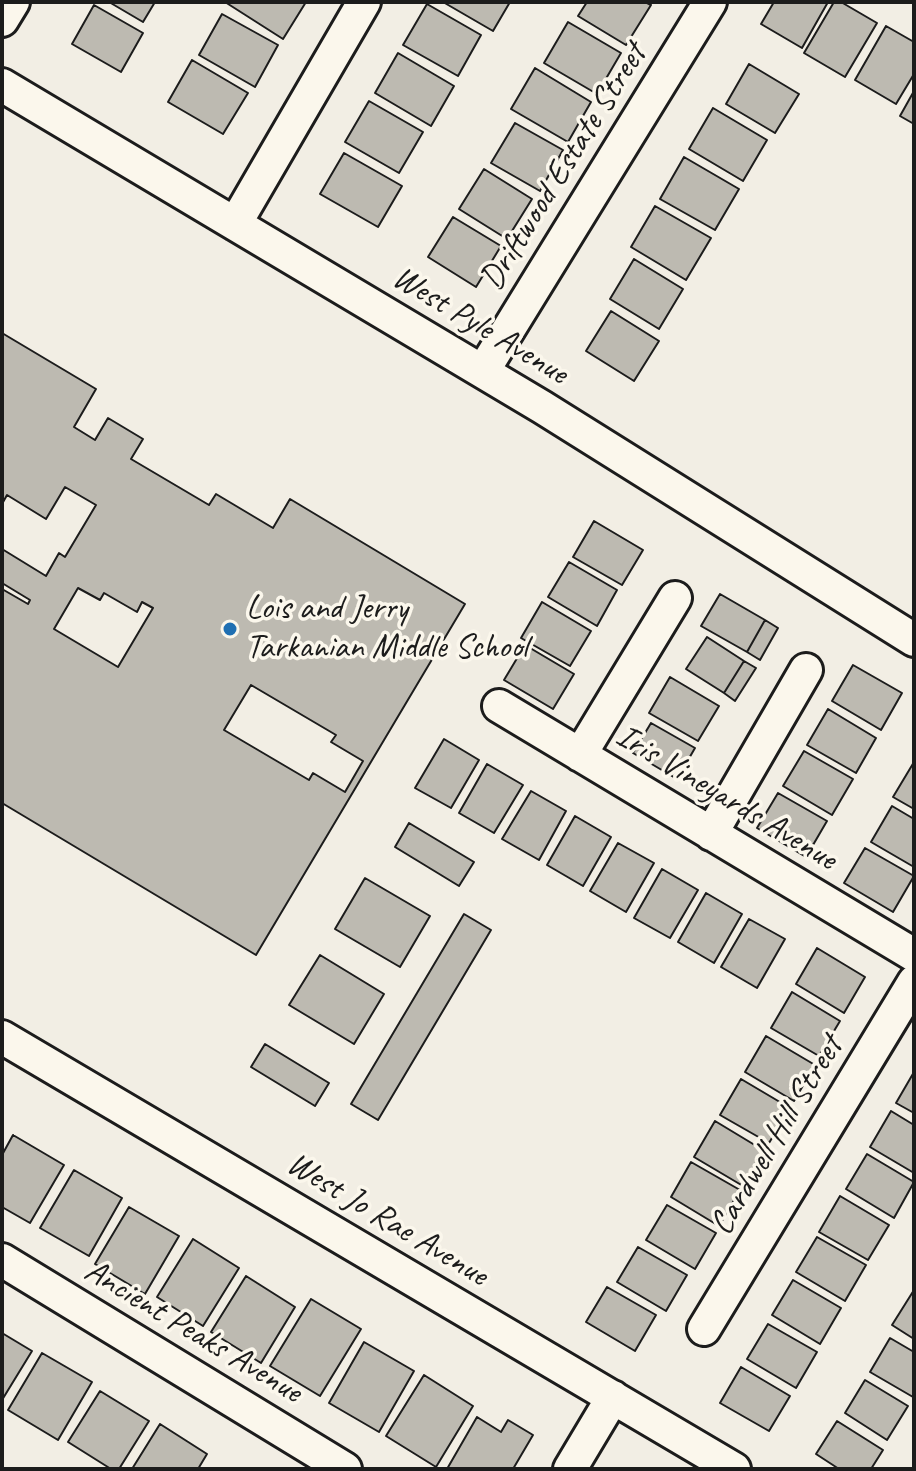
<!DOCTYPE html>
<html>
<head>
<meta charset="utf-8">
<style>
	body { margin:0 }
	#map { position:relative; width:916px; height:1471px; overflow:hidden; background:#f2eee4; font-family:Caveat,sans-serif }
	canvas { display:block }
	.frame { position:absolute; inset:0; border:4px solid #1c1c1c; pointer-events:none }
</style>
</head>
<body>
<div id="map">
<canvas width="916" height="1471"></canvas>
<div class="frame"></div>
</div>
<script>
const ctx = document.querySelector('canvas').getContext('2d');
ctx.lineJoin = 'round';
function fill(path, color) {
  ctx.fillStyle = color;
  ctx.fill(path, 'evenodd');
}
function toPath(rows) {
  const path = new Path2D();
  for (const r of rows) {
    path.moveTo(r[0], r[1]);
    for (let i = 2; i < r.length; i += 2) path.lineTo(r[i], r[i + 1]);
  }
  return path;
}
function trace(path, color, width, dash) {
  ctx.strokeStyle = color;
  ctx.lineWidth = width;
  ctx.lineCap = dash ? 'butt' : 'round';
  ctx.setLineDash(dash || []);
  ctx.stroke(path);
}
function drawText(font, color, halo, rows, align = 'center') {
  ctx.font = font + ' Caveat,sans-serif';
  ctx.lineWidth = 7;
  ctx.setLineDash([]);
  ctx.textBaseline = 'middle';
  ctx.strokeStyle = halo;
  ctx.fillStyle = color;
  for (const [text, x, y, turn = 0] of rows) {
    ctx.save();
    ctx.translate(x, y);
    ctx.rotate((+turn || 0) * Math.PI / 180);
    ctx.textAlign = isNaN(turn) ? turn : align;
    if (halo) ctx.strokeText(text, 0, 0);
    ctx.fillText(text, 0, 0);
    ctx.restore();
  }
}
const building = toPath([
	[109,2,155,2,143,22,109,2],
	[225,2,306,2,283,39,225,2],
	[443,2,510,2,493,31,443,2],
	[587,2,645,2,651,5,626,45,578,16,587,2],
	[774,2,828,2,802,48,761,24,774,2],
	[834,2,841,2,877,23,845,77,804,53,834,2],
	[427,4,481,35,458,76,403,45,427,4],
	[94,5,143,33,121,72,72,44,94,5],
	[222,14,278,45,255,87,199,55,222,14],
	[568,22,621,53,597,94,544,63,568,22],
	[886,26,914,42,914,74,896,104,855,80,886,26],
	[398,53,454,86,431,126,375,93,398,53],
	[192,60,248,93,223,134,168,102,192,60],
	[749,64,799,94,775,133,726,104,749,64],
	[535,68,591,102,568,142,511,109,535,68],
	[914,91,914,124,900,116,914,91],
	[369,101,423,132,399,173,345,142,369,101],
	[713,108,767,140,743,181,689,149,713,108],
	[515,123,563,150,540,191,491,163,515,123],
	[344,153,402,186,378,227,320,194,344,153],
	[684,157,739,189,715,230,660,199,684,157],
	[484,169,532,199,507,239,459,209,484,169],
	[655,206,711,238,686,280,631,247,655,206],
	[453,217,501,246,476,287,428,257,453,217],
	[634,259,683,289,659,329,610,299,634,259],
	[611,311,659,341,634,381,586,351,611,311],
	[2,333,96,389,74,427,95,440,108,418,143,439,131,459,209,505,216,494,273,528,290,499,465,604,256,955,2,803,2,589,28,604,30,600,2,583,2,549,46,576,59,553,65,557,96,505,65,487,46,519,7,495,2,504,2,333],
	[78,588,100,600,104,593,137,612,142,602,153,608,118,667,54,629,78,588],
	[251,685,336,735,331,742,363,761,345,792,313,773,309,780,224,730,251,685],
	[594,521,643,550,622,585,573,557,594,521],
	[569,562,617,590,597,626,548,597,569,562],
	[720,594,765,620,747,652,701,626,720,594],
	[542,602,591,631,570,666,521,638,542,602],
	[765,620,778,628,760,660,747,652,765,620],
	[707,637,744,661,724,693,686,669,707,637],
	[525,645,574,674,553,709,504,680,525,645],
	[744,661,756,668,735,701,724,693,744,661],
	[853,665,902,693,881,730,832,701,853,665],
	[670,677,719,706,698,741,649,713,670,677],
	[828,709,876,738,856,773,807,745,828,709],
	[651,723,695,748,677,779,633,753,651,723],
	[444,739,479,760,451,808,415,788,444,739],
	[804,751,853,779,832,815,783,786,804,751],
	[914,762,914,809,893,797,914,762],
	[487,764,523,785,494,833,459,813,487,764],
	[531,791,566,811,539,860,502,839,531,791],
	[778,793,827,821,806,857,757,828,778,793],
	[892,806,914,819,914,867,871,842,892,806],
	[575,816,611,837,583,886,547,865,575,816],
	[409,823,474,862,459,886,395,847,409,823],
	[618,843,654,863,626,912,590,891,618,843],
	[865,848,914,876,893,912,844,883,865,848],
	[662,869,698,890,670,938,634,918,662,869],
	[365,878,430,916,400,967,335,929,365,878],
	[706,893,742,914,714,963,678,942,706,893],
	[464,914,491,930,378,1120,351,1104,464,914],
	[749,919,785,939,757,988,721,967,749,919],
	[817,948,865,977,844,1013,796,984,817,948],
	[320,955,384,994,354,1044,289,1005,320,955],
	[792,992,840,1021,819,1056,771,1028,792,992],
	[766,1036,815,1065,794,1101,745,1072,766,1036],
	[265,1044,329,1083,315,1106,251,1067,265,1044],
	[914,1072,914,1113,896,1103,914,1072],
	[741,1079,790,1108,769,1143,720,1115,741,1079],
	[891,1111,914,1125,914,1173,870,1147,891,1111],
	[715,1121,763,1150,743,1186,694,1157,715,1121],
	[13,1135,64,1165,30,1223,2,1207,2,1155,13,1135],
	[867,1154,914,1182,894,1218,846,1189,867,1154],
	[691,1162,740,1190,719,1226,671,1197,691,1162],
	[74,1170,122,1198,89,1256,40,1228,74,1170],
	[840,1196,889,1225,868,1260,819,1232,840,1196],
	[667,1205,716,1233,695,1269,646,1240,667,1205],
	[129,1207,179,1236,145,1294,95,1264,129,1207],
	[817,1237,866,1265,845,1301,796,1272,817,1237],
	[193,1239,239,1268,203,1326,157,1297,193,1239],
	[638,1247,687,1275,666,1311,617,1282,638,1247],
	[246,1276,295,1307,261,1363,211,1332,246,1276],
	[793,1280,841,1308,820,1344,772,1315,793,1280],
	[607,1287,656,1315,635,1351,586,1322,607,1287],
	[914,1290,914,1339,892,1325,914,1290],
	[311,1299,361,1329,320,1396,270,1366,311,1299],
	[768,1324,817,1352,796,1388,747,1359,768,1324],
	[2,1333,32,1351,2,1400,2,1333],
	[890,1338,914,1352,913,1397,870,1372,890,1338],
	[364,1342,414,1371,379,1432,329,1403,364,1342],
	[42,1353,92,1382,58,1440,8,1410,42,1353],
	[741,1367,790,1396,769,1431,720,1403,741,1367],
	[424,1375,473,1406,436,1467,386,1436,424,1375],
	[865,1380,908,1406,887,1440,845,1413,865,1380],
	[100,1391,149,1421,119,1469,111,1469,68,1442,100,1391],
	[477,1417,501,1432,508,1420,533,1435,513,1469,447,1469,477,1417],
	[837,1421,883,1450,871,1469,839,1469,816,1454,837,1421],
	[160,1424,207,1454,198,1469,132,1469,160,1424]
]);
const minor = toPath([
	[2,20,13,2],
	[2,85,542,407,914,640],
	[235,224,364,2],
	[483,371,710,2],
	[499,706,914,955],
	[580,755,675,598],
	[711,834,806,670],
	[2,1037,734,1469],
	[2,1260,345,1469],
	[704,1329,914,982],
	[570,1469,613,1397]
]);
const markers = [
	[230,629,8,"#1f6fb2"]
];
const streetNames = [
	["Driftwood Estate Street",564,167,-58],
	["West Pyle Avenue",480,326,31],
	["Iris Vineyards Avenue",726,798,31],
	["Cardwell Hill Street",777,1136,-59],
	["West Jo Rae Avenue",387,1220,31],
	["Ancient Peaks Avenue",193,1332,31]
];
const poiNames = [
	["Lois and Jerry",246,609],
	["Tarkanian Middle School",246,648]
];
fill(building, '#bdbab1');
trace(building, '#1c1c1c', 2);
trace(minor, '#1c1c1c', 38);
trace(minor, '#fbf7ec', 32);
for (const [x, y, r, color] of markers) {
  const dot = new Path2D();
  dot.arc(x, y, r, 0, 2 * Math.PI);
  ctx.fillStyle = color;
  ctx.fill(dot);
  trace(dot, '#fbf7ec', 3);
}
drawText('34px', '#1c1c1c', '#fbf7ec', streetNames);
drawText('34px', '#1c1c1c', '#fbf7ec', poiNames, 'left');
</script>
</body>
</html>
